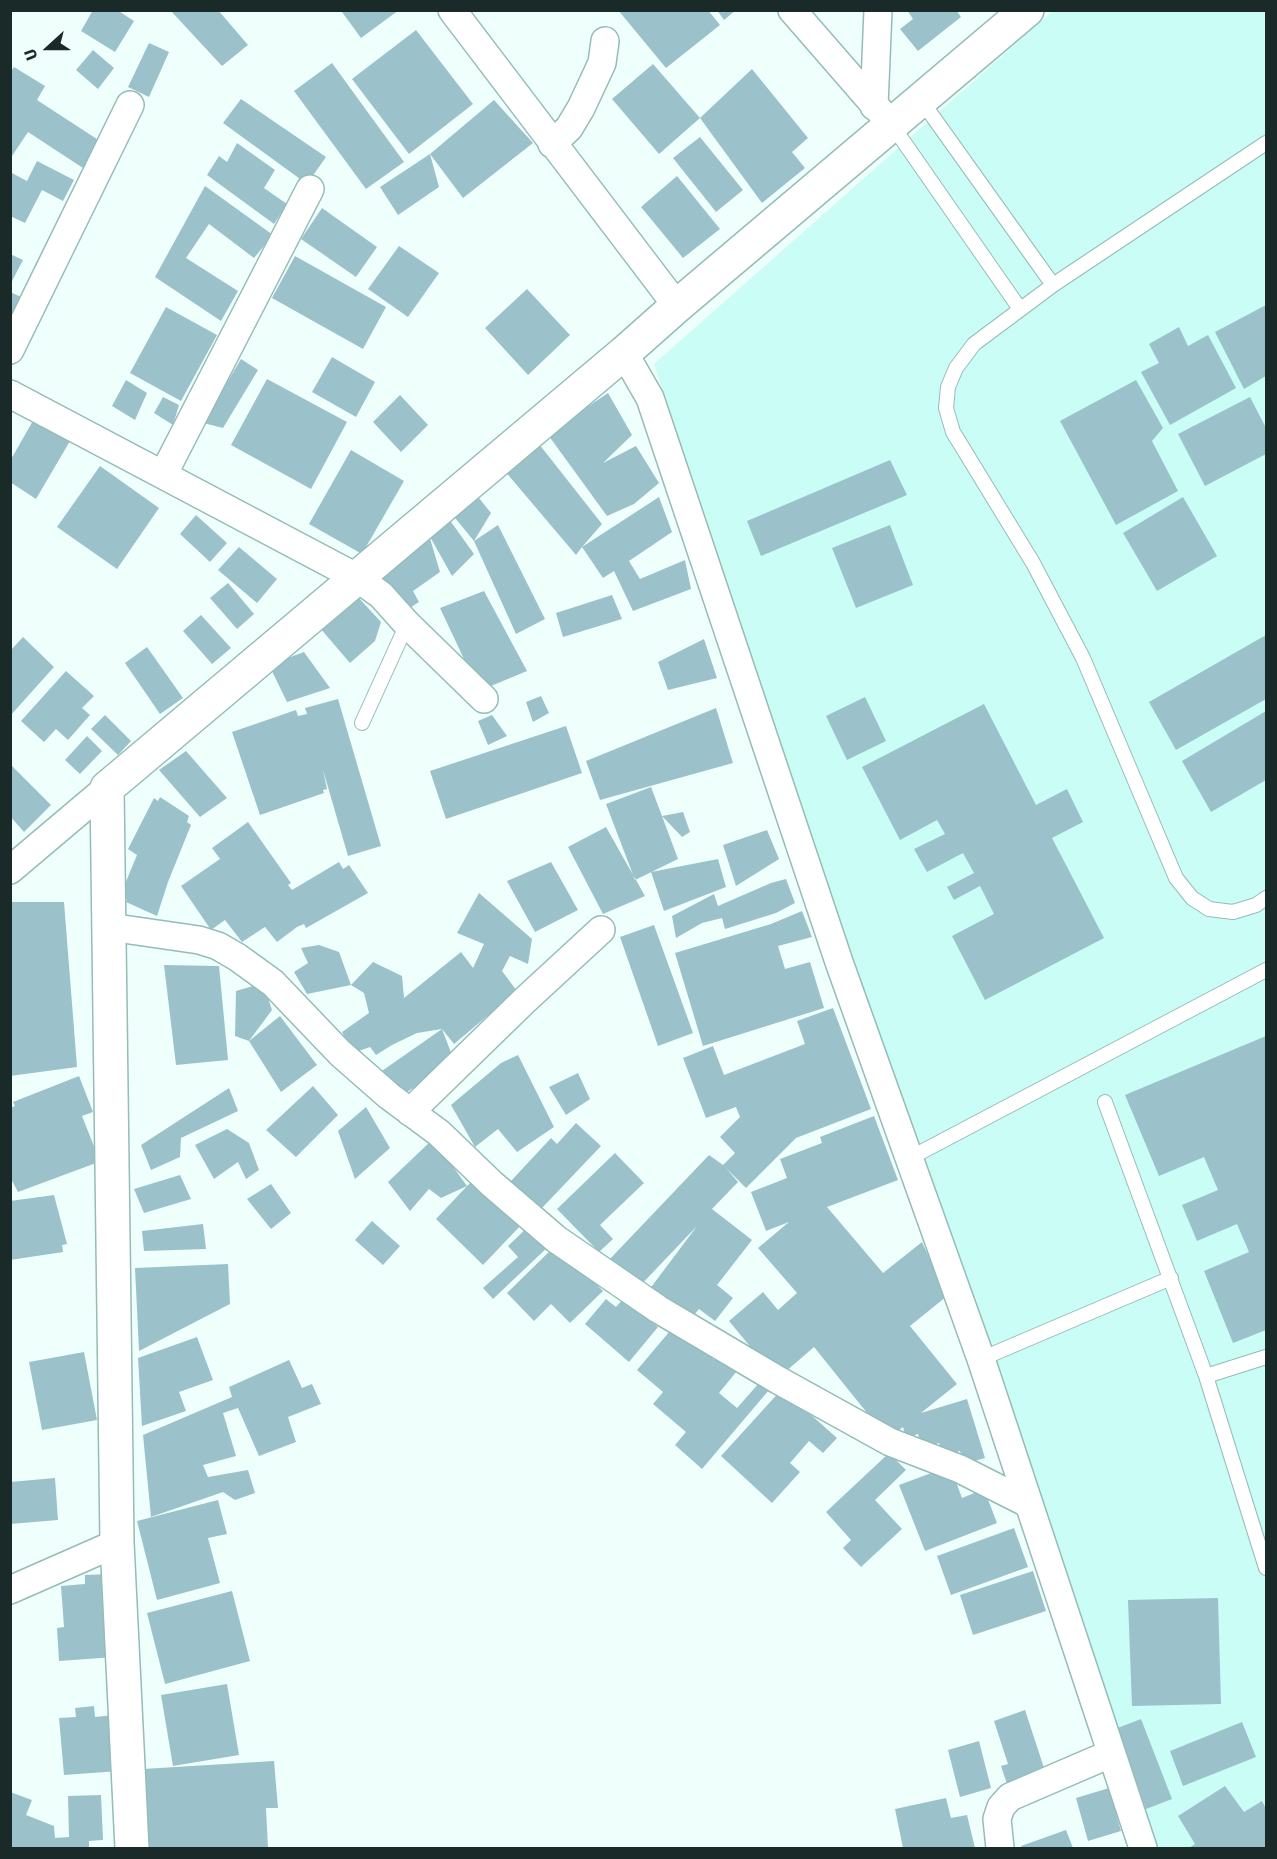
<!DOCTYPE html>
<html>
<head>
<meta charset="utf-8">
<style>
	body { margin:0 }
	#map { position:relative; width:1277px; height:1859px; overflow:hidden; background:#effffc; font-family:"Fira Sans",sans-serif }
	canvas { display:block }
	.frame { position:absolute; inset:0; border:12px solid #1a2a28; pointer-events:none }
	.north { position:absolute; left:18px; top:18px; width:60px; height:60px; -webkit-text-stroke:4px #effffc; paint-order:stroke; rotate:249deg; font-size:16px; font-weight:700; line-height:24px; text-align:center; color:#1a2a28 }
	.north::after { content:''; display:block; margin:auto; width:21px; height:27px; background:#1a2a28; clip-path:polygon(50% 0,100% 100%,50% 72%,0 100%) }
</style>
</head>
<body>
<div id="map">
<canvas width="1277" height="1859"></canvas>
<div class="frame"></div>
<div class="north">U</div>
</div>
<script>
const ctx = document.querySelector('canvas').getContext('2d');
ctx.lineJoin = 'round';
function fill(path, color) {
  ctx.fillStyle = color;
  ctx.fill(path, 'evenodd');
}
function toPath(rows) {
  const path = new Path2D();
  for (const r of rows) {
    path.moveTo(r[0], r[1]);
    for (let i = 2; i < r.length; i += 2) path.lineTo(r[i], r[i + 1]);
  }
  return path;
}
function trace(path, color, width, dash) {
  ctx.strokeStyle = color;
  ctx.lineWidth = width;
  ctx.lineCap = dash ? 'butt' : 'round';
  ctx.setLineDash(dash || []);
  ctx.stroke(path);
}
const built = toPath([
	[1053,11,1266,11,1266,1848,1155,1848,914,1140,654,364]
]);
const building = toPath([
	[93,10,117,10,134,21,115,52,81,31],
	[170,10,218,10,248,45,222,66],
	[343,10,399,10,361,38,342,12],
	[618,10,708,10,720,25,666,68],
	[717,10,736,10,724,20],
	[907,10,956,10,961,17,918,51,900,29,913,19],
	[416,30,473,104,409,154,352,79],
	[149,43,169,52,149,97,128,87],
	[93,50,114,68,98,89,76,70],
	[332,63,404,162,366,189,294,91],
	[653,64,700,118,659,154,612,99],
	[14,67,45,86,37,100,103,143,86,170,28,132,10,159,10,73],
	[752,69,808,138,792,152,805,168,762,203,700,118],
	[241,99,326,157,307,184,223,123],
	[494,100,533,143,463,198,430,154,439,187,398,215,380,187,430,154],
	[700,137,743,190,716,212,673,158],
	[237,143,275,170,264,188,287,204,274,224,207,175,219,156,227,162],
	[37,161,74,180,63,201,42,190,25,223,10,216,10,172,27,181],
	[677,176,720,229,683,258,641,207],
	[205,186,273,235,254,258,209,224,186,258,238,291,221,321,155,277],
	[322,208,377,247,356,277,301,239],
	[399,246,439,273,408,317,368,289],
	[10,254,23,260,10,285],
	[295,256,386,307,363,349,272,298],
	[527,289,570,335,528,375,485,328],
	[10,292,28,300,10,336],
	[1266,305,1266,376,1244,389,1215,332],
	[166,307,217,335,181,401,130,373],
	[1179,327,1188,346,1208,335,1236,388,1170,425,1141,372,1159,363,1149,344],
	[332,357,375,382,356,417,312,392],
	[241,359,258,370,223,428,203,423],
	[267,379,347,422,311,489,231,445],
	[126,380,147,393,135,420,112,406],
	[1136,380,1163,428,1152,441,1178,491,1116,525,1060,421],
	[608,393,632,435,603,463,636,446,659,483,634,504,607,516,546,432,571,418],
	[400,395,428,425,401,452,373,422],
	[163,397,179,405,173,425,154,413],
	[1250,397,1266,428,1266,454,1205,486,1178,434],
	[34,419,70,441,36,499,10,482,10,461],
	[539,444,602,524,582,547,659,497,672,532,629,561,640,579,685,560,691,589,633,611,614,571,603,578,582,547,576,555,504,470],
	[351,450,404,481,362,554,309,524],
	[890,460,907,495,761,556,747,521],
	[100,466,159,508,117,569,57,527],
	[475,493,491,513,474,541,451,513],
	[1183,497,1217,556,1157,591,1123,533],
	[196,515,227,543,210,562,180,534],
	[449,519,474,554,452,576,429,535,440,572,413,591,419,602,402,613,377,572],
	[498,525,545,619,516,634,474,541],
	[890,525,913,585,856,608,832,548],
	[239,547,277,579,257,603,218,570],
	[228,583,254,614,237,629,210,598],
	[484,591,527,671,479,691,440,608],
	[612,595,622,619,563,637,556,613],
	[357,596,381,622,375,641,350,663,320,628],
	[201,615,231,648,212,664,183,631],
	[1266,635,1266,699,1176,750,1149,702],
	[23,637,54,667,10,716,10,651],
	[704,639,717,678,668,690,658,662],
	[147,647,183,698,160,714,125,663],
	[304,652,330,688,287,702,269,665],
	[66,671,94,696,82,708,90,715,68,740,56,729,44,742,21,721],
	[541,696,549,713,533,722,526,702],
	[865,697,886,741,847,760,826,716],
	[338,699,381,846,348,856,323,770,327,789,323,790,324,793,260,815,232,732,296,710,298,716,307,714,305,708],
	[984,704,1036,805,1067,789,1083,822,1052,838,1104,938,985,1000,952,936,994,914,980,886,954,900,947,887,974,873,963,853,927,872,914,849,945,834,937,820,900,840,862,767],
	[716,708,733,763,600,800,586,761],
	[1266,711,1266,780,1211,812,1182,761],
	[105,715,131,741,118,755,91,729],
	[492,715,507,736,488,745,478,721],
	[566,726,582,773,446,819,430,771],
	[87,736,102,751,80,774,65,760],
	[186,751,227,798,200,817,159,770],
	[10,764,51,805,24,832,10,816],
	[651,787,662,816,683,812,690,832,682,837,662,816,678,859,635,880,606,804],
	[160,797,189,816,187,822,191,825,168,882,157,916,126,902,127,899,120,896,137,855,128,849,154,798,158,801],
	[248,822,291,883,288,885,292,890,339,862,343,869,349,865,368,893,306,928,304,924,297,927,277,942,265,927,242,942,225,920,211,930,181,886,220,859,212,848],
	[606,827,645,896,603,914,568,847],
	[767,830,779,859,736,886,723,845],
	[718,859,726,887,664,911,651,872],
	[551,862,578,910,535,932,507,881],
	[786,879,795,903,776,913,725,929,722,918,702,923,676,938,672,916,714,894,718,906,771,883],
	[479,893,532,939,528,964,510,956,502,971,517,991,454,1044,442,1029,455,1063,400,1096,379,1073,442,1029,417,1033,392,1045,376,1055,370,1047,353,1053,342,1032,369,1013,364,993,351,985,373,962,402,976,404,998,461,952,473,968,484,944,457,933],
	[10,902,64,902,77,1067,10,1076],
	[802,911,812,937,778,946,785,969,810,962,824,1008,703,1046,675,953,771,924],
	[654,925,693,1033,658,1046,620,937],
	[319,945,339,952,351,985,307,994,294,972,308,963,301,948],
	[164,965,219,966,228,1060,176,1065],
	[263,983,272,1010,249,1041,235,1036,236,991],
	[833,1008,871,1109,796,1138,746,1188,726,1168,738,1182,712,1209,752,1240,717,1285,733,1298,715,1321,699,1309,689,1321,649,1290,697,1226,637,1289,608,1261,709,1155,723,1165,735,1153,720,1137,740,1117,736,1107,706,1118,683,1058,713,1046,724,1075,805,1044,797,1021],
	[280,1016,317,1065,281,1092,249,1041],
	[1266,1036,1266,1330,1233,1343,1204,1271,1249,1252,1237,1224,1197,1241,1182,1205,1218,1190,1204,1157,1159,1176,1125,1095],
	[518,1055,554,1127,517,1152,498,1129,475,1147,451,1105,501,1063],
	[578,1073,590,1099,566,1115,549,1087],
	[79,1076,93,1112,82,1116,99,1159,95,1161,96,1163,18,1192,10,1177,10,1108,15,1106,13,1102],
	[313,1086,338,1115,296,1157,266,1130],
	[229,1088,238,1111,181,1138,180,1157,151,1170,141,1145],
	[366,1107,390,1148,355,1179,338,1131],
	[874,1116,898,1180,827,1207,883,1273,922,1242,947,1296,910,1326,957,1384,921,1413,967,1399,985,1458,964,1464,960,1451,944,1456,939,1443,922,1448,918,1434,906,1438,903,1427,888,1439,814,1347,777,1379,729,1321,763,1292,778,1310,797,1293,758,1248,789,1222,766,1231,751,1192,787,1178,780,1159,822,1143,820,1137],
	[576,1123,601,1146,541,1209,511,1181,551,1138,557,1144],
	[227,1129,249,1143,259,1170,246,1179,238,1162,214,1179,195,1145],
	[433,1139,467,1186,476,1178,523,1223,483,1265,436,1219,467,1186,441,1198,429,1189,410,1211,388,1182],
	[615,1153,644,1183,600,1225,613,1239,599,1252,557,1209],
	[180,1175,191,1199,144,1213,134,1189],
	[271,1184,291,1213,271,1229,247,1199],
	[54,1195,67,1244,62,1245,63,1252,10,1260,10,1201],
	[372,1221,400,1246,383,1265,355,1240],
	[532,1223,551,1244,493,1299,483,1288,518,1257,508,1246],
	[203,1224,206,1249,144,1251,142,1231],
	[557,1244,603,1291,570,1323,551,1304,534,1321,507,1293],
	[228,1264,230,1304,139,1351,135,1268],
	[606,1299,616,1307,623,1299,658,1327,629,1362,585,1324],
	[675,1325,714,1360,718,1355,737,1371,719,1393,737,1408,760,1382,769,1390,702,1469,675,1445,686,1432,653,1404,663,1392,637,1370],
	[197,1337,213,1380,179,1392,186,1411,142,1426,138,1358],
	[84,1352,97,1420,42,1430,29,1362],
	[289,1360,302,1388,312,1384,321,1404,288,1417,296,1442,259,1456,238,1408,223,1413,236,1456,203,1465,208,1477,248,1470,255,1493,235,1500,223,1492,151,1517,143,1435,232,1397,229,1387],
	[782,1389,837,1438,823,1453,809,1441,790,1463,800,1472,772,1503,721,1456],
	[889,1453,906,1470,875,1500,902,1529,861,1567,843,1548,851,1540,826,1512],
	[950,1466,962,1498,984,1489,997,1523,925,1551,899,1485],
	[55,1478,58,1520,10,1524,10,1482],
	[218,1500,227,1534,208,1538,220,1583,157,1600,137,1521],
	[1014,1528,1028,1567,951,1595,937,1556],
	[1033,1571,1046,1611,973,1635,960,1595],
	[110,1574,115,1657,59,1661,57,1628,64,1627,61,1586,85,1584,85,1575],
	[232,1591,250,1661,165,1684,147,1613],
	[1218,1598,1221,1704,1132,1706,1128,1600],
	[227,1684,239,1755,173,1766,161,1695],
	[94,1706,95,1717,114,1715,119,1771,64,1775,59,1718,76,1717,75,1708],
	[1025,1710,1046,1774,1008,1787,1001,1766,1008,1764,994,1721],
	[1141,1719,1172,1799,1146,1809,1115,1729],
	[1242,1722,1256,1757,1183,1786,1170,1751],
	[979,1741,991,1788,960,1797,948,1750],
	[274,1761,278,1808,266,1808,268,1848,148,1848,143,1769],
	[1225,1786,1244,1812,1262,1801,1266,1809,1266,1848,1189,1848,1195,1844,1178,1816],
	[1109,1788,1121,1831,1088,1841,1076,1798],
	[10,1792,32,1800,26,1815,54,1826,55,1838,69,1837,68,1796,101,1795,103,1840,89,1841,89,1848,10,1848],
	[946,1798,951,1818,967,1815,975,1848,903,1848,895,1809],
	[1066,1830,1073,1848,1022,1848,1021,1846]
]);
const service = toPath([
	[921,100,1053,285],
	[892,125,1020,309],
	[1266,143,1053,285,974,344,956,368,948,387,946,408,953,432,1033,563,1083,658,1176,878,1192,898,1209,909,1233,912,1256,905,1266,898],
	[362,723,407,624],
	[1105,1102,1206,1376,1266,1568],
	[908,1159,1266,970],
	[981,1359,1171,1278],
	[1206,1376,1266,1357]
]);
const minor = toPath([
	[452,10,677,306],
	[792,10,892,125],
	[874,106,878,10],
	[552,144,569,128,581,108,602,63,605,41],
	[10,350,130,105],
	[624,353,650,398,839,962,981,1359,1143,1848],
	[10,394,356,577,381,595,407,624,484,699],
	[163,475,310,189],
	[10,870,107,788],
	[109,927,199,940,218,946,237,957,273,983,340,1053,389,1096,439,1133,492,1184,556,1239,658,1309,778,1380,890,1442,960,1469,1027,1503],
	[410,1112,524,1001,601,930],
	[10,1590,117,1543],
	[1000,1848,997,1819,1001,1807,1010,1797,1110,1754]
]);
const tertiary = toPath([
	[132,1848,117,1543,107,788,624,353,677,306,1027,10]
]);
fill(built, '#c9fdf5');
fill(building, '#9bc2ca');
trace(service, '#95bcb7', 16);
trace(minor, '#95bcb7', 30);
trace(tertiary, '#95bcb7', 36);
trace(service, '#fff', 14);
trace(minor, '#fff', 27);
trace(tertiary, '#fff', 33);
</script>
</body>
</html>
